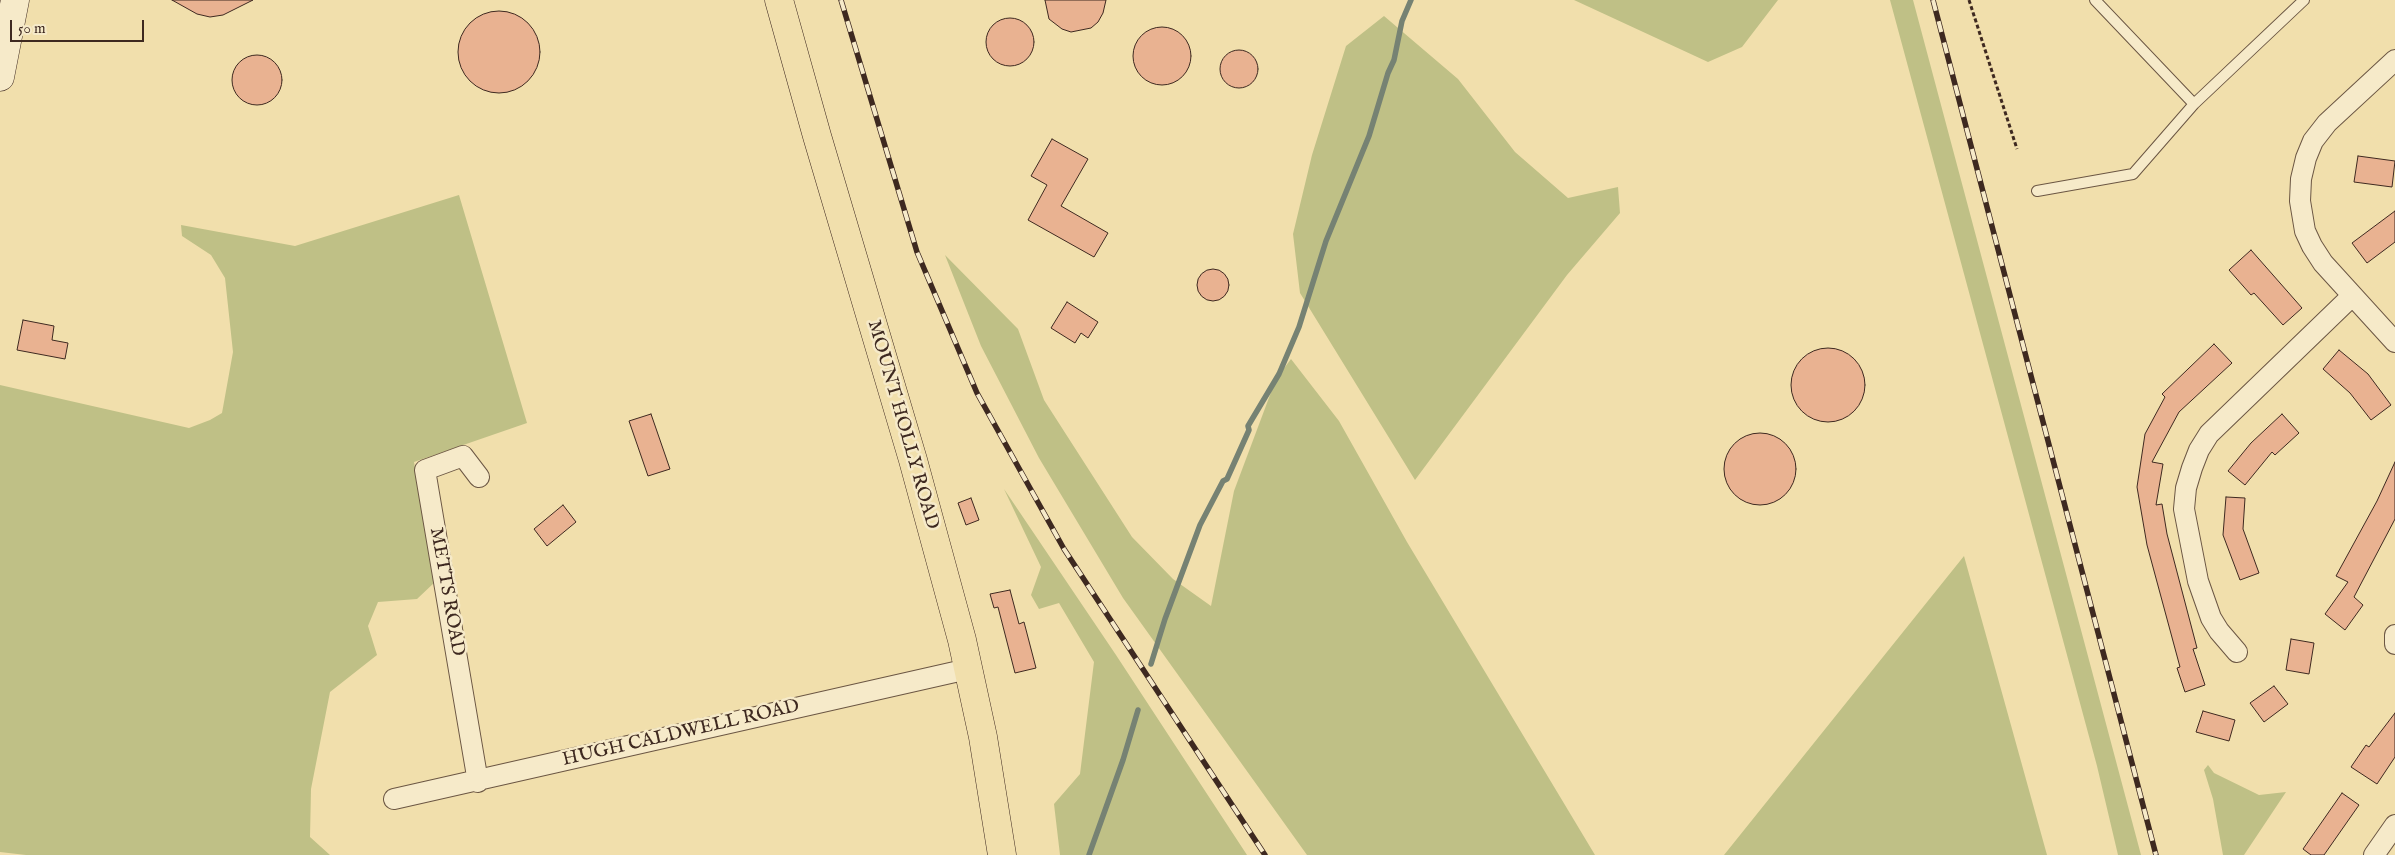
<!DOCTYPE html>
<html>
<head>
<meta charset="utf-8">
<style>
	body { margin:0 }
	#map { position:relative; width:2395px; height:855px; overflow:hidden; background:#f1dfac; font-family:"IM FELL English",serif }
	canvas { display:block }
	.scale { position:absolute; left:10px; top:20px; width:134px; height:22px; box-sizing:border-box; border:2px solid #3e2920; border-top:0; padding-left:6px; font-size:15px; line-height:18px; white-space:nowrap; color:#3e2920; -webkit-text-stroke:4px #f6eac9; paint-order:stroke }
</style>
</head>
<body>
<div id="map">
<canvas width="2395" height="855"></canvas>
<div class="scale">50 m</div>
</div>
<script>
const ctx = document.querySelector('canvas').getContext('2d');
ctx.lineJoin = 'round';
function fill(path, color) {
  ctx.fillStyle = color;
  ctx.fill(path, 'evenodd');
}
function toPath(rows) {
  const path = new Path2D();
  for (const r of rows) {
    if (r.length === 3) {
      path.moveTo(r[0] + r[2], r[1]);
      path.arc(r[0], r[1], r[2], 0, 2 * Math.PI);
      continue;
    }
    path.moveTo(r[0], r[1]);
    for (let i = 2; i < r.length; i += 2) path.lineTo(r[i], r[i + 1]);
  }
  return path;
}
function trace(path, color, width, dash) {
  ctx.strokeStyle = color;
  ctx.lineWidth = width;
  ctx.lineCap = dash ? 'butt' : 'round';
  ctx.setLineDash(dash || []);
  ctx.stroke(path);
}
function drawText(font, color, halo, rows, align = 'center') {
  ctx.font = font + ' "IM FELL English",serif';
  ctx.lineWidth = 5;
  ctx.setLineDash([]);
  ctx.textBaseline = 'middle';
  ctx.strokeStyle = halo;
  ctx.fillStyle = color;
  for (const [text, x, y, turn = 0] of rows) {
    ctx.save();
    ctx.translate(x, y);
    ctx.rotate((+turn || 0) * Math.PI / 180);
    ctx.textAlign = isNaN(turn) ? turn : align;
    if (halo) ctx.strokeText(text, 0, 0);
    ctx.fillText(text, 0, 0);
    ctx.restore();
  }
}
const green = toPath([
	[1574,0,1778,0,1742,47,1708,62],
	[1890,0,1913,0,2141,855,2118,855,2097,766],
	[1384,16,1458,79,1515,152,1568,198,1618,187,1620,213,1567,275,1415,480,1300,293,1293,234,1312,155,1346,46],
	[459,195,527,423,414,462,435,582,417,599,378,602,368,626,377,655,330,692,311,789,310,837,330,855,26,855,0,852,0,385,189,428,210,420,222,413,233,352,225,278,211,255,182,236,181,225,295,246],
	[945,255,1018,329,1044,400,1132,537,1173,579,1211,606,1234,491,1276,379,1291,359,1339,421,1407,542,1595,855,1307,855,1123,598,1039,458,981,346],
	[1004,489,1116,655,1247,855,1060,855,1054,804,1080,774,1094,662,1059,603,1039,609,1031,595,1041,567],
	[1964,556,2047,855,1724,855],
	[2208,765,2214,773,2259,795,2286,792,2244,855,2223,855,2213,799,2204,770]
]);
const stream = toPath([
	[1151,664,1165,619,1200,525,1223,481,1227,479,1249,430,1248,426,1279,374,1299,327,1326,241,1369,136,1388,73,1394,60,1402,21,1411,0],
	[1089,855,1123,760,1138,710]
]);
const building = toPath([
	[172,0,253,0,223,15,210,17,197,14,172,0],
	[1045,0,1106,0,1103,13,1098,22,1091,28,1071,32,1062,29,1049,19,1045,0],
	[499,52,41],
	[1010,42,24],
	[1162,56,29],
	[1239,69,19],
	[257,80,25],
	[1052,139,1088,159,1061,206,1108,233,1094,257,1028,220,1047,185,1031,176,1052,139],
	[2358,156,2395,161,2392,187,2354,182,2358,156],
	[2395,211,2395,242,2367,263,2352,243,2395,211],
	[2251,250,2302,308,2283,325,2254,293,2251,295,2229,270,2251,250],
	[1213,285,16],
	[1067,302,1098,322,1088,338,1081,333,1075,343,1051,328,1067,302],
	[23,320,54,326,52,340,68,343,65,359,17,350,23,320],
	[2214,344,2232,363,2179,412,2152,462,2163,464,2156,505,2162,504,2167,534,2197,648,2193,649,2205,685,2185,692,2177,668,2180,667,2147,545,2137,487,2145,434,2165,397,2162,394,2214,344],
	[1828,385,37],
	[2339,350,2368,374,2391,405,2371,420,2350,393,2323,369,2339,350],
	[651,414,670,469,648,476,629,421,651,414],
	[2282,414,2299,433,2275,455,2272,452,2245,485,2228,471,2251,443,2282,414],
	[1760,469,36],
	[2395,462,2395,519,2354,597,2363,605,2345,630,2325,614,2348,582,2336,576,2377,501,2395,462],
	[2226,497,2245,498,2243,529,2259,573,2240,580,2223,535,2226,497],
	[971,498,979,520,966,525,958,503,971,498],
	[563,505,576,522,547,546,534,529,563,505],
	[1010,590,1019,624,1024,622,1036,668,1015,673,998,607,994,608,990,594,1010,590],
	[2291,639,2314,643,2309,674,2286,670,2291,639],
	[2274,686,2288,704,2264,722,2250,703,2274,686],
	[2203,711,2235,720,2229,741,2196,732,2203,711],
	[2395,713,2395,757,2377,784,2351,767,2366,745,2369,747,2395,713],
	[2342,793,2359,805,2324,855,2311,855,2303,849,2342,793]
]);
const path = toPath([
	[1969,0,2017,149]
]);
const lane = toPath([
	[2095,0,2194,104],
	[2037,191,2133,174,2194,104,2304,0]
]);
const street = toPath([
	[2395,60,2327,123,2313,141,2306,158,2301,179,2300,201,2305,231,2312,246,2323,263,2395,342],
	[2395,635,2395,644],
	[2237,652,2219,631,2211,618,2198,581,2184,509,2186,488,2192,468,2199,450,2209,434,2352,296],
	[478,782,425,470,463,456,479,477],
	[394,799,968,669],
	[2374,855,2395,825]
]);
const secondary = toPath([
	[0,77,15,0]
]);
const primary = toPath([
	[779,0,817,136,913,460,962,640,983,737,1002,855]
]);
const rail = toPath([
	[841,0,917,252,977,393,1064,549,1265,855],
	[1933,0,2156,855]
]);
const streetNames = [
	["MOUNT HOLLY ROAD",902,425,74],
	["METTS ROAD",446,592,80],
	["HUGH CALDWELL ROAD",681,734,-13]
];
fill(green, '#bfc086');
trace(stream, '#768273', 5.5);
fill(building, '#e9b291');
trace(building, '#3e2920', 1);
trace(lane, '#6b5643', 12);
trace(street, '#6b5643', 22);
trace(secondary, '#3e2920', 29);
trace(primary, '#3e2920', 29);
trace(path, '#3e2920', 3, [4, 2.5]);
trace(lane, '#f6eac9', 10);
trace(street, '#f6eac9', 20);
trace(secondary, '#f6eac9', 28);
trace(primary, '#f1dfac', 28);
trace(rail, '#3e2920', 5.5);
trace(rail, '#f6eac9', 4, [11]);
drawText('19px', '#3e2920', '#f6eac9', streetNames);
</script>
</body>
</html>
